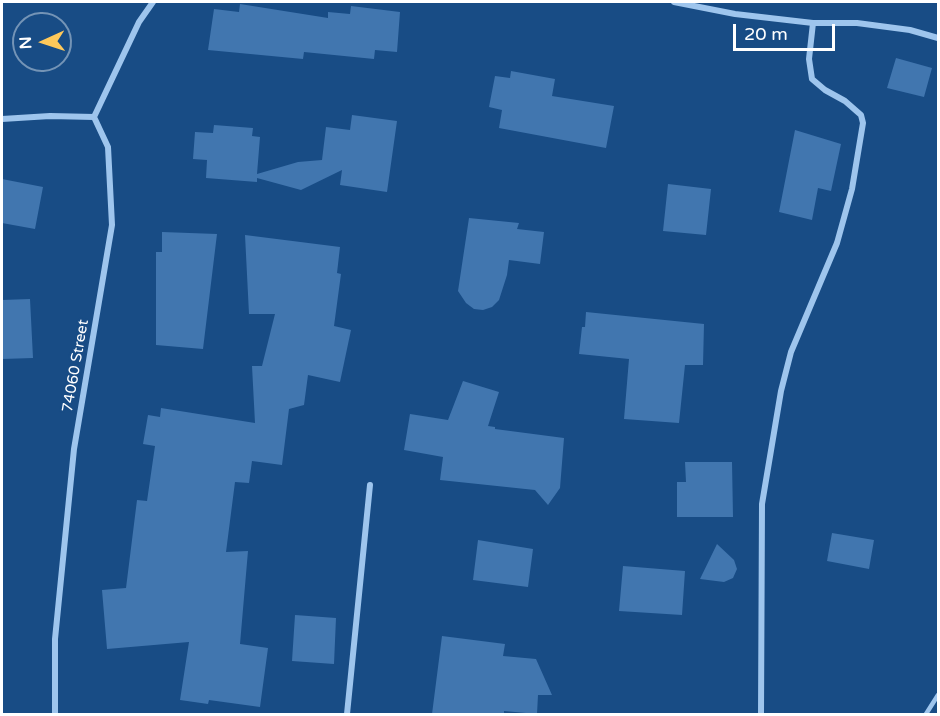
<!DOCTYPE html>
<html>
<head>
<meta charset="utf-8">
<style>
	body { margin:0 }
	#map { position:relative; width:940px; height:716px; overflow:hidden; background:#184c85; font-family:"Varela Round",sans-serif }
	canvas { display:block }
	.frame { position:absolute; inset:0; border:3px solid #fff; pointer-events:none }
	.north { position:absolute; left:12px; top:12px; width:60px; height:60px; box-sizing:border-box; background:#184c85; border:2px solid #7494b6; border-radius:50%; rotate:267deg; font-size:16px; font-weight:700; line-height:24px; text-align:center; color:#fff }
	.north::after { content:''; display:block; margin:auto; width:21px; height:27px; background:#ffc95a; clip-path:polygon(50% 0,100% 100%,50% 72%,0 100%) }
	.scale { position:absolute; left:733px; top:24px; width:102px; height:27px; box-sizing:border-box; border:3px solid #fff; border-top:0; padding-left:8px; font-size:18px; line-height:21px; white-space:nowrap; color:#fff; -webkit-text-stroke:4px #184c85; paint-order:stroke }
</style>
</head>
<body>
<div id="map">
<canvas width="940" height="716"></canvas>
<div class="frame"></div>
<div class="north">N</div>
<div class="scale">20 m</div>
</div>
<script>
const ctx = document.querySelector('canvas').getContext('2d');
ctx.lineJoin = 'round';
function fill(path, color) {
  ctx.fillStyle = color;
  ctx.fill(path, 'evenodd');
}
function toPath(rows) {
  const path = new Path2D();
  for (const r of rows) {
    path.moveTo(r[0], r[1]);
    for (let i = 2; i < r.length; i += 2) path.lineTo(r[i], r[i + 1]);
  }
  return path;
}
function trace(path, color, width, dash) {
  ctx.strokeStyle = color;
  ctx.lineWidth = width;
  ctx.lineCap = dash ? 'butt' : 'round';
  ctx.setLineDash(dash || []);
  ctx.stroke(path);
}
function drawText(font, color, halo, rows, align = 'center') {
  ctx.font = font + ' "Varela Round",sans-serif';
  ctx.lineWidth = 4.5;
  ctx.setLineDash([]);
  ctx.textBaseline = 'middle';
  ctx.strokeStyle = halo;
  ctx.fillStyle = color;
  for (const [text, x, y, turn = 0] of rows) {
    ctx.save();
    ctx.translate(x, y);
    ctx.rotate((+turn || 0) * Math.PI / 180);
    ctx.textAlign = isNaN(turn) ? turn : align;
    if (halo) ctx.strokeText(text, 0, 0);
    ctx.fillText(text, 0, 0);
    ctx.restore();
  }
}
const building = toPath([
	[240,4,328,18,328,12,350,14,351,6,400,12,397,52,375,50,374,59,304,52,303,59,208,50,214,9,239,12],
	[896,58,932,68,924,97,887,88],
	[511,71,555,79,552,96,614,106,606,148,499,128,502,110,489,107,495,76,510,78],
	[352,115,397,121,387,192,340,185,342,170,301,190,257,178,257,182,206,178,207,160,193,159,195,132,213,133,214,125,253,128,252,136,260,137,257,174,298,162,322,160,326,127,350,130],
	[795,130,841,144,831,191,818,188,812,220,779,212],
	[2,179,43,187,35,229,2,223],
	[668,184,711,189,706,235,663,231],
	[469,218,519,223,517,229,544,232,540,264,509,260,507,275,499,300,492,307,483,310,474,309,466,303,458,291],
	[162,232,217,234,203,349,156,345,156,252,162,252],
	[245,235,340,247,337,273,341,274,334,326,351,330,340,382,308,375,304,405,289,409,282,465,252,461,249,483,235,482,226,552,248,551,240,644,268,648,260,707,209,700,208,704,180,700,189,642,107,649,102,590,126,588,137,500,147,501,155,446,143,444,148,415,160,417,161,408,255,423,252,366,262,366,275,314,249,314],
	[30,299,33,358,2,359,2,300],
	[586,312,704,324,703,365,685,365,679,423,624,419,629,359,579,354,582,327,585,327],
	[463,381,499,392,488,426,495,427,495,429,564,438,560,488,548,505,535,490,440,480,443,457,404,450,410,414,448,420],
	[685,462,732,462,733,517,677,517,677,482,686,482],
	[832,533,874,540,869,569,827,561],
	[478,540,533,549,528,587,473,580],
	[717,544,734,560,737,569,733,578,724,582,700,579],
	[623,566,685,571,682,615,619,611],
	[295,615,336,618,334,664,292,661],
	[442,636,505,644,503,656,536,659,552,695,538,695,537,714,504,711,504,714,432,714]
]);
const service = toPath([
	[926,714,938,695]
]);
const minor = toPath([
	[674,2,735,14,813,23,857,23,910,30,938,38],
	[94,117,139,22,153,2],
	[2,119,50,116,94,117],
	[55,714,55,639,74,449,112,225,108,147,94,117],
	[347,714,370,485],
	[761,714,762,504,781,391,791,352,837,243,852,189,863,123,861,115,845,101,825,90,812,79,809,59,813,23]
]);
const streetNames = [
	["74060 Street",76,366,-80]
];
fill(building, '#4176af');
trace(service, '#9ec5ed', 4.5);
trace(minor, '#9ec5ed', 6);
drawText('15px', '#fff', '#184c85', streetNames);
</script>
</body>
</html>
